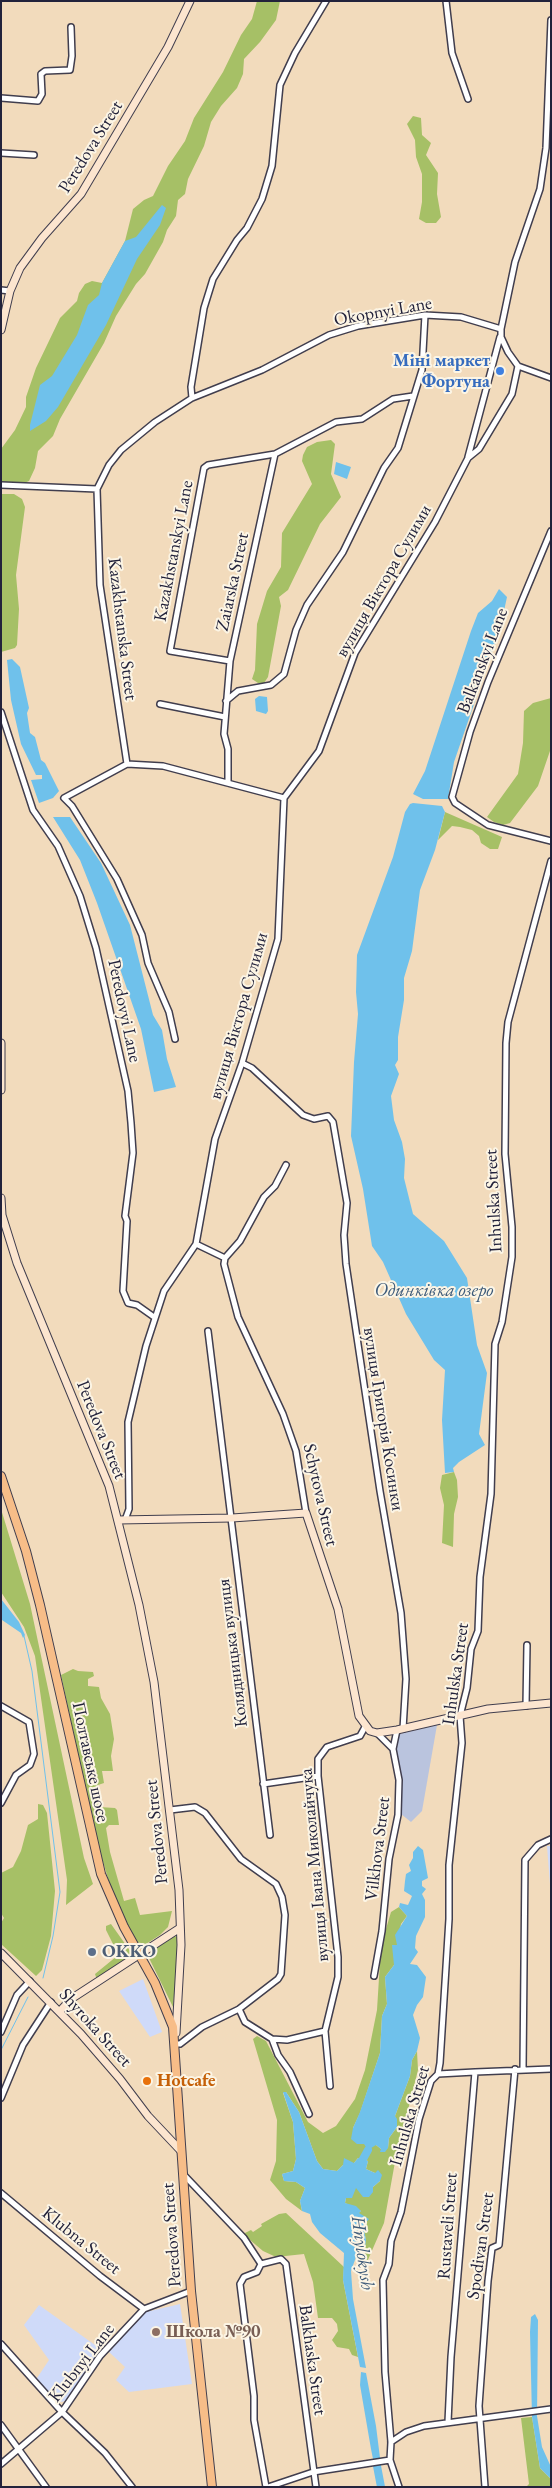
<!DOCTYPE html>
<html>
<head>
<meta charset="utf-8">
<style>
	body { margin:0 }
	#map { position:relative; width:552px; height:2488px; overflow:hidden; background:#f2dbbc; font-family:"EB Garamond",serif }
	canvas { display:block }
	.frame { position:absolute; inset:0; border:2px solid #22223b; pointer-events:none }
</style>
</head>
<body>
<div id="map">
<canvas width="552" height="2488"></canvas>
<div class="frame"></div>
</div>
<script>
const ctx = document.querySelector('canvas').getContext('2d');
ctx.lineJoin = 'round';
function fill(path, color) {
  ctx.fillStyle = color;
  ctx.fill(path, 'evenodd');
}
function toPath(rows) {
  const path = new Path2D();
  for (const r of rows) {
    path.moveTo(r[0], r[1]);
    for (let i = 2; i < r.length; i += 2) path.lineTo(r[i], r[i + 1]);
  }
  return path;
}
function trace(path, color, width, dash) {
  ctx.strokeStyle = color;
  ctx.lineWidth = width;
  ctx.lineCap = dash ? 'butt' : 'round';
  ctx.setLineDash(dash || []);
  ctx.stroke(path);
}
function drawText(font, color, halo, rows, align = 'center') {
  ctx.font = font + ' "EB Garamond",serif';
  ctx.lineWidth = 4;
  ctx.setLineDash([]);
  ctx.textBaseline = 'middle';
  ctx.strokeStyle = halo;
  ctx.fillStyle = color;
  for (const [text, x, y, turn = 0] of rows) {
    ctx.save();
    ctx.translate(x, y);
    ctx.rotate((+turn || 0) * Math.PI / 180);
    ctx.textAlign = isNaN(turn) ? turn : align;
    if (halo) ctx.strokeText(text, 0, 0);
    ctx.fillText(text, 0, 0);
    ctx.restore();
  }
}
const built = toPath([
	[547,1846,551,1846,551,1897,548,1859],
	[143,1979,162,2032,150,2037,119,1991],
	[180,2304,192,2384,129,2392,116,2380,125,2367,109,2352,146,2312],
	[39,2305,102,2350,69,2400,61,2402,51,2399,35,2381,49,2360,24,2325]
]);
const industrial = toPath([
	[437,1725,422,1811,411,1822,401,1814,396,1737,399,1734]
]);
const green = toPath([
	[257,1,280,1,276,20,260,42,244,59,243,74,237,88,221,106,211,122,204,146,188,179,185,194,178,200,176,216,167,230,163,242,145,274,136,284,116,316,104,343,60,419,53,436,38,451,35,468,29,481,22,484,1,483,1,449,15,430,26,407,26,397,36,368,60,318,77,301,79,293,85,284,92,281,102,283,125,241,133,209,144,200,153,196,168,166,185,141,194,118,223,72,241,35,252,19],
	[413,116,421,118,422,135,431,143,426,155,438,173,437,194,441,217,436,223,426,223,419,219,422,202,422,174,416,157,415,140,407,124],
	[331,440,335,444,331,474,341,497,320,524,288,590,279,597,281,606,268,677,264,683,258,683,252,679,255,670,257,624,267,591,281,567,282,533,312,484,302,461,303,455,307,447,317,442],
	[1,494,14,494,22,499,25,507,16,575,19,609,17,645,15,648,1,652],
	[551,698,551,748,538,786,510,823,503,825,494,822,487,817,518,774,523,743,524,711,533,703],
	[445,812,502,837,498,849,490,849,481,843,479,836,472,830,460,827,452,826,438,840],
	[454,1472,457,1480,458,1497,454,1514,453,1547,442,1543,444,1505,440,1488,442,1475],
	[1,1509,30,1604,84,1858,93,1884,66,1905,67,1880,35,1656,24,1627,1,1592],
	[73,1669,78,1671,93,1672,94,1676,88,1679,88,1686,99,1687,101,1698,110,1714,114,1739,111,1756,113,1771,102,1771,104,1783,98,1785,97,1797,99,1807,115,1808,117,1810,119,1825,109,1825,106,1828,110,1852,124,1901,135,1898,140,1915,172,1911,168,1927,160,1935,146,1944,136,1942,127,1925,114,1898,97,1842,61,1675],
	[38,1804,43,1805,47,1813,55,1891,51,1936,42,1970,36,1976,1,1944,1,1923,4,1918,1,1913,1,1873,13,1867,21,1851,28,1825,38,1819],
	[399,1907,407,1916,401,1924,394,1965,385,1977,387,2004,382,2016,380,2053,360,2113,353,2128,365,2144,376,2145,381,2149,388,2148,389,2138,397,2127,395,2116,410,2076,412,2060,417,2051,418,2070,395,2162,384,2223,367,2262,363,2259,366,2240,363,2226,366,2219,358,2213,361,2211,345,2203,346,2198,356,2187,361,2191,373,2187,380,2181,375,2173,366,2169,368,2161,358,2158,354,2163,343,2165,337,2171,323,2169,317,2161,299,2112,286,2092,283,2093,293,2122,296,2159,293,2171,282,2174,284,2181,296,2182,305,2188,300,2201,302,2211,286,2199,270,2180,276,2161,277,2120,253,2039,257,2036,266,2041,308,2122,323,2133,336,2126,355,2099,365,2070,377,2010,381,1946,391,1912],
	[111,1924,133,1955,99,1978,96,1977,95,1974,117,1956,117,1952,106,1930,106,1926],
	[174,1936,178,1937,178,1950,173,2007,149,1958,151,1952],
	[286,2213,344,2267,343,2280,358,2357,352,2355,349,2349,337,2347,332,2340,338,2331,337,2324,332,2318,318,2318,313,2282,304,2254,276,2257,263,2251,243,2234,251,2230,253,2232,262,2226,261,2224,279,2214],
	[532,2417,540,2468,551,2479,551,2487,526,2487,529,2484,521,2418]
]);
const water = toPath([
	[162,205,166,208,160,225,137,259,106,325,58,407,46,421,30,431,30,425,40,385,52,376,77,335,88,305,99,295,102,283,125,241,136,237],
	[336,462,351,467,347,479,334,474],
	[499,589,507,597,500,629,454,762,448,799,423,799,413,794,425,771,471,631,478,613,492,601],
	[12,659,20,667,29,708,27,713,30,733,35,737,41,760,45,763,59,791,53,798,39,803,31,780,42,779,42,775,36,775,21,744,11,700,7,660],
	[259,696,267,697,268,711,266,714,256,711,255,699],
	[413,803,442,806,445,812,435,850,420,890,412,951,404,978,404,1000,398,1037,398,1060,395,1065,399,1074,391,1096,394,1120,402,1142,405,1159,404,1178,413,1214,444,1241,467,1278,477,1345,487,1373,479,1434,485,1445,459,1462,453,1468,454,1472,445,1473,442,1420,445,1370,434,1360,406,1314,383,1262,372,1246,363,1189,351,1136,354,1062,358,1014,356,992,357,955,393,857,405,812,410,804],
	[53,817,70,817,101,863,130,925,153,1015,162,1030,167,1059,176,1087,154,1092,141,1029,97,903,80,860],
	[1,1599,19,1622,25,1635,23,1638,21,1633,2,1620],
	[418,1846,423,1850,428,1878,422,1881,422,1886,426,1889,422,1894,425,1900,425,1917,416,1936,415,1948,418,1952,410,1964,417,1965,426,1977,423,1997,417,2005,413,2015,420,2038,417,2051,412,2060,410,2076,395,2116,397,2119,397,2127,389,2138,388,2148,385,2152,380,2152,381,2149,376,2145,368,2150,364,2144,357,2144,351,2139,353,2128,360,2112,380,2053,382,2016,387,2004,385,1977,394,1965,392,1945,397,1945,395,1935,407,1916,399,1907,400,1903,408,1905,412,1896,404,1891,405,1881,406,1874,411,1871,409,1865,413,1858,413,1852],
	[283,2092,286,2092,299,2112,317,2161,323,2169,337,2171,343,2165,344,2158,354,2163,358,2158,368,2161,366,2169,375,2173,378,2170,382,2175,380,2181,373,2187,373,2192,369,2197,363,2197,356,2188,352,2198,346,2198,345,2203,356,2206,361,2211,359,2213,369,2219,363,2226,366,2240,363,2259,356,2257,351,2271,353,2299,366,2368,360,2367,343,2280,344,2253,320,2233,312,2222,310,2214,302,2211,300,2201,305,2188,296,2182,284,2181,282,2174,293,2171,296,2159,293,2122],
	[535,2314,538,2320,537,2416,542,2447,551,2467,551,2479,540,2468,532,2417,530,2332,531,2317],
	[361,2372,366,2373,376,2426,380,2458,373,2459,371,2449,360,2385]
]);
const stream = toPath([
	[24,1636,32,1671,60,1892,53,1936,43,1978],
	[1,2050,28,1997]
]);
const river = toPath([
	[358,2168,368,2150],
	[377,2466,381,2487]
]);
const street = toPath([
	[446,1,452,53,468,99],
	[1,98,38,101,42,94,41,74,45,71,70,70,72,56,71,27],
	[1,153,34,155],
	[1,290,10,291],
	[518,366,551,378],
	[192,398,191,387,204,308,213,279,237,240,247,228,262,199,272,166,280,85,295,53,326,1],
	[468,457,500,337],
	[1,485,97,489],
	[551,531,488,682,470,732,452,797,455,803,488,825,551,841],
	[230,661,170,651,204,468,208,465,275,454,336,422,362,419,393,399,413,396],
	[226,701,238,691,271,685,284,674,296,630,307,605,343,552,384,468,398,448,422,370,425,315],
	[160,704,225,717],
	[1,712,33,810,58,846,80,896,96,948,128,1091,131,1123,133,1153,125,1216,127,1221,123,1291,128,1303,137,1305,154,1317],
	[127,764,163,766,284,798],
	[228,783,228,749,224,734,230,661,275,454],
	[175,1039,169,1012,148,963,142,935,117,879,72,806,64,798,127,764,100,585,97,489,109,465,121,450,155,422,192,398,262,370,329,335,358,326,425,315,461,317,501,329],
	[242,1063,252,1068,303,1115,314,1119,328,1116,333,1122,347,1203,344,1235,346,1264,380,1491,401,1613,406,1679,403,1729],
	[286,1165,275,1186,264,1197,240,1241,225,1258,224,1264,238,1317,283,1414,296,1451,306,1513],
	[196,1244,225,1258],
	[208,1331,270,1835],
	[125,1520,129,1509,128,1422,146,1346,164,1291,196,1244,215,1139,242,1063,278,939,284,798,319,751,355,653,435,522,468,458,479,449,512,394,518,366,508,352,501,337,501,329,515,262,540,189,546,148,551,20],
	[1,1706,29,1722,34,1754,30,1765,16,1775,1,1803],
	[526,1706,527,1645],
	[393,1749,397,1730],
	[263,1784,318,1776],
	[170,1810,195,1807,205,1813,241,1859,276,1884,282,1897,285,1915,281,1974,278,1979,239,2009,202,2027,180,2044,176,2044],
	[374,1976,382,1931,389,1859,398,1815,399,1780,393,1749,377,1733],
	[239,2009,245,2022,272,2039,287,2040,325,2031],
	[1,2032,17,1995,30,1981],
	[272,2039,278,2055,290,2072,309,2114],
	[523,2069,525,1860,538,1845,551,1839],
	[438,2074,475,2072],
	[330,2086,325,2031,338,1977,338,1957,318,1776,318,1759,327,1747,360,1736,365,1727],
	[1,2098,23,2045,51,2002],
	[183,2174,244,2238,261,2264],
	[1,2193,100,2276,144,2309],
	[261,2264,281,2259,286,2264,316,2487],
	[261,2264,257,2272,244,2277,240,2284,254,2396,254,2420,266,2487],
	[1,2344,62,2412,105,2453,132,2487],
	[448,2422,451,2357,475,2072,551,2069],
	[1,2425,46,2487],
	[391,2442,406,2432,424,2426,551,2409],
	[1,2464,62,2412,100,2356,144,2309,191,2291],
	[268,2487,313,2472,390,2460],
	[399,2487,390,2460,391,2442,385,2372,383,2280,389,2264,391,2241,401,2212,419,2119,431,2081,438,2074,440,2063,449,1919,449,1865,462,1743,460,1716,467,1688,471,1649,478,1631,480,1577,491,1494,495,1344,502,1322,512,1257,512,1227,505,1154,506,1043,508,1022,551,861],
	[485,2487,479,2406,488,2281,492,2248,499,2245,515,2069]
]);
const secondary = toPath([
	[1,330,10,291,20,268,42,238,81,194,168,47,190,1],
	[1,1043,1,1090],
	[1,1198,2,1215,17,1263,109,1486,139,1605,154,1682,179,1890,181,1945,176,2033],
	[118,1520,232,1518,306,1513,338,1609,359,1716,370,1731,377,1733,397,1730,488,1709,551,1703],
	[1,1953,81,2034,120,2079,148,2116,181,2151],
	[60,2011,71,1999,180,1928]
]);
const primary = toPath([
	[1,1476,26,1551,40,1605,101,1874,124,1927,155,1983,173,2027,191,2291,212,2487]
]);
const markers = [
	[500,371,5,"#3f7fe0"],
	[92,1952,5,"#5c6f8a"],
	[147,2081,5,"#e8710a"],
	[156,2332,5,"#8d6e63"]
];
const streetNames = [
	["Peredova Street",91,147,-58],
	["Okopnyi Lane",383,312,-10],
	["Kazakhstanskyi Lane",174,551,-79],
	["вулиця Віктора Сулими",384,581,-60],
	["Zaiarska Street",233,582,-78],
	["Kazakhstanska Street",122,629,83],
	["Balkanskyi Lane",483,661,-69],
	["Peredovyi Lane",124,1011,78],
	["вулиця Віктора Сулими",239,1016,-74],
	["Inhulska Street",494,1201,-93],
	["вулиця Григорія Косинки",383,1419,81],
	["Peredova Street",101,1430,68],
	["Schytova Street",320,1495,77],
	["Колядницька вулиця",233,1653,-97],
	["Inhulska Street",456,1674,-82],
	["Полтавське шосе",90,1762,78],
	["Peredova Street",157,1832,-96],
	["Vilkhova Street",378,1849,-83],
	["вулиця Івана Миколайчука",315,1865,-95],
	["Shyroka Street",95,2028,48],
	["Inhulska Street",410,2116,-74],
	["Rustaveli Street",448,2226,-86],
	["Peredova Street",172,2235,-94],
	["Klubna Street",81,2241,39],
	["Spodivan Street",481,2246,-82],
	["Balkhaska Street",312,2360,82],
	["Klubnyi Lane",82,2363,-52]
];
const shopNames = [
	["Міні маркет",490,361],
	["Фортуна",490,382]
];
const serviceNames = [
	["OKKO",102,1952]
];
const foodNames = [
	["Hotcafe",157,2081]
];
const educationNames = [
	["Школа №90",166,2332]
];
const waterNames = [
	["Одинківка озеро",434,1291],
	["Hnylokysh",362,2253,82]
];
fill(built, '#cfdaf9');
fill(industrial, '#bac4de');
fill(green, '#a6c066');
fill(water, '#6fc1eb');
trace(stream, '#6fc1eb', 1);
trace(river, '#6fc1eb', 8);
trace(street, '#413e4e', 8);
trace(secondary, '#413e4e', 9);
trace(primary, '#413e4e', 10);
trace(street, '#fff', 5);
trace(secondary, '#fce5cf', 7);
trace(primary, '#f7bd88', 8);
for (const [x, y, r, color] of markers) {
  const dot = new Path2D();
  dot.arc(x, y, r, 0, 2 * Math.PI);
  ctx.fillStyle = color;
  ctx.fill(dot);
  trace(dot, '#fcf5e5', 2);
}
drawText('18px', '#22223b', '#fcf5e5', streetNames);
drawText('bold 18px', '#366cbe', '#fcf5e5', shopNames, 'right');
drawText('bold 18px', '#4e5e75', '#fcf5e5', serviceNames, 'left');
drawText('bold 18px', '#c56008', '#fcf5e5', foodNames, 'left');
drawText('bold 18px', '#785e54', '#fcf5e5', educationNames, 'left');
drawText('italic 19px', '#3d5a79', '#fcf5e5', waterNames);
</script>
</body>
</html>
